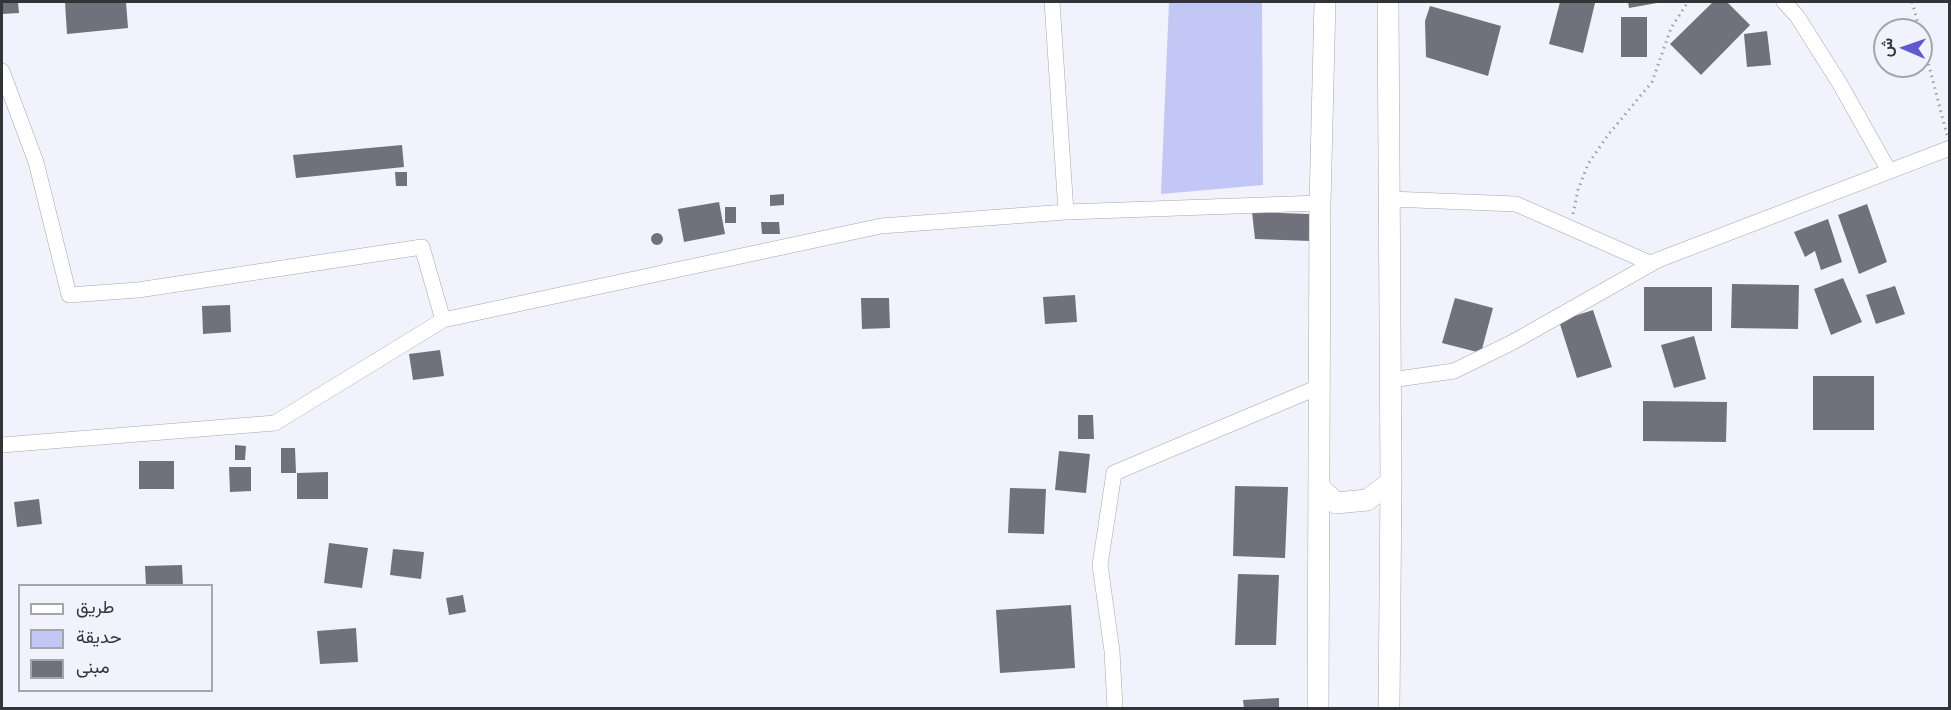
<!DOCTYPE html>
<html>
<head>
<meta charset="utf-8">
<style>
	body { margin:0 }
	#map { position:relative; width:1951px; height:710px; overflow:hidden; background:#f1f2fc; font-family:"Times New Roman",Vazirmatn,serif }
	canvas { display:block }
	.frame { position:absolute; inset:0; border:3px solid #333437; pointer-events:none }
	.legend { position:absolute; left:18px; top:584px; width:195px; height:108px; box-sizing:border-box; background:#f1f2fc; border:2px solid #a5a6ad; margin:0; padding:8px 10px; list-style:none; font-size:18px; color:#333437 }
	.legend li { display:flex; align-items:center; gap:12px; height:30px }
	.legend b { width:30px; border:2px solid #a5a6ad }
	.north { position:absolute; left:1873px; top:18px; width:60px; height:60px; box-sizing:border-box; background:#f1f2fc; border:2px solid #a5a6ad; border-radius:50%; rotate:272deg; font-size:16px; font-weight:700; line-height:24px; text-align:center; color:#333437 }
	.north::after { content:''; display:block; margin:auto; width:21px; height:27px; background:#6159d2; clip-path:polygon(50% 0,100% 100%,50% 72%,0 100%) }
</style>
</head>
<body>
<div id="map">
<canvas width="1951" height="710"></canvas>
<div class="frame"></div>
<ul class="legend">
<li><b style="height:8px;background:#fff"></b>طريق</li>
<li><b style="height:16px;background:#c3c7f5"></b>حديقة</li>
<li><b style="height:16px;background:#70717a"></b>مبنى</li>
</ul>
<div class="north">ش</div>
</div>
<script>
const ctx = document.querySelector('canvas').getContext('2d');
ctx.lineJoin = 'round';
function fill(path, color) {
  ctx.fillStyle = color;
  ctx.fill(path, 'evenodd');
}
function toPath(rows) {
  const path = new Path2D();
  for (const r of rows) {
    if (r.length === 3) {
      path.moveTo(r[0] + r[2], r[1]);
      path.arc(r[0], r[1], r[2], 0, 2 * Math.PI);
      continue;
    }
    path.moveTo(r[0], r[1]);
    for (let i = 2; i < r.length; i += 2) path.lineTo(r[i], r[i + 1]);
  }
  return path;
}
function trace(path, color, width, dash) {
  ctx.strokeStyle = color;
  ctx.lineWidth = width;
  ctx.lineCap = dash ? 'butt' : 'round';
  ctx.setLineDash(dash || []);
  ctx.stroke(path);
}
const green = toPath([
	[1169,2,1262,2,1263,185,1161,194]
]);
const building = toPath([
	[2,2,18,2,19,13,2,14],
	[65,2,126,2,128,28,67,34],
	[1560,2,1588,2,1595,3,1583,53,1549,44],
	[1628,2,1657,2,1657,3,1629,8],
	[1713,2,1727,2,1750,25,1701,75,1670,44],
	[1430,6,1501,26,1488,76,1426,57,1425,21],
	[1621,17,1647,17,1647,57,1621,57],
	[1767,31,1771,65,1747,67,1744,34],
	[402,145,404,167,296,178,293,155],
	[395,172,407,172,407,186,396,186],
	[784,194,784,205,770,206,770,195],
	[719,202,725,234,684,242,678,209],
	[1867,204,1887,262,1859,274,1838,215],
	[725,207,736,207,736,223,725,223],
	[1252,212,1309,214,1311,241,1255,239],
	[1828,219,1842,262,1821,270,1815,251,1805,257,1794,232],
	[761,222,779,222,780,234,762,234],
	[657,239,6],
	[1843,278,1862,322,1831,335,1814,289],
	[1732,284,1799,285,1798,329,1731,328],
	[1895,286,1905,314,1876,324,1866,295],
	[1644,287,1712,287,1712,331,1644,331],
	[1075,295,1077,322,1045,324,1043,297],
	[861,298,889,298,890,328,862,329],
	[1455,298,1493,308,1481,353,1442,343],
	[230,305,231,332,203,334,202,306],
	[1593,310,1612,367,1577,378,1559,321],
	[1694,336,1706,379,1674,388,1661,345],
	[440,350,444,376,413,380,409,354],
	[1813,376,1874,376,1874,430,1813,430],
	[1643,401,1727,402,1726,442,1643,441],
	[1078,415,1093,415,1094,439,1078,439],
	[235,445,246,446,245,460,235,460],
	[281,448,295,448,296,473,281,473],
	[1059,451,1090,454,1086,493,1055,490],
	[139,461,174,461,174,489,139,489],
	[229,467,251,467,251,491,230,492],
	[328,472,328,499,297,499,297,473],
	[1235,486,1288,487,1285,558,1233,556],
	[1010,488,1046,489,1044,534,1008,533],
	[39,499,42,524,17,527,14,502],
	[329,543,368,548,362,588,324,583],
	[393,549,424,552,421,579,390,575],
	[182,565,183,586,146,586,145,566],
	[1238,574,1279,575,1276,645,1235,645],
	[463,595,466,612,449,615,446,598],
	[1071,605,1075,668,1000,673,996,610],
	[356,628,358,662,320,664,317,631],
	[1279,698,1279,708,1244,708,1243,700]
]);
const path = toPath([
	[1912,2,1920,30],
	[1921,35,1947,135],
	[1573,214,1578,190,1588,164,1608,135,1652,82,1671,28,1688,2]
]);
const minor = toPath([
	[1052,2,1066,212],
	[1784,2,1797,16,1840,84,1889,171],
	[2,71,36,162,69,295,138,290,422,247,443,320],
	[1390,199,1516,204,1650,263,1950,148],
	[1391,380,1454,371,1513,342,1658,260],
	[2,445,275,423,443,320,881,226,1066,212,1320,203],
	[1115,708,1112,651,1100,565,1114,473,1321,386]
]);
const secondary = toPath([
	[1388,2,1391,482,1389,708],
	[1320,488,1336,503,1367,500,1391,482],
	[1318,708,1320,203,1325,2]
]);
fill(green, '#c3c7f5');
fill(building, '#70717a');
trace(minor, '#a6a7b0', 16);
trace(secondary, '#a6a7b0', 22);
trace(path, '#9e9fa5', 3, [1.5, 4.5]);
trace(minor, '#fff', 15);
trace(secondary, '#fff', 21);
</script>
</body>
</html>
